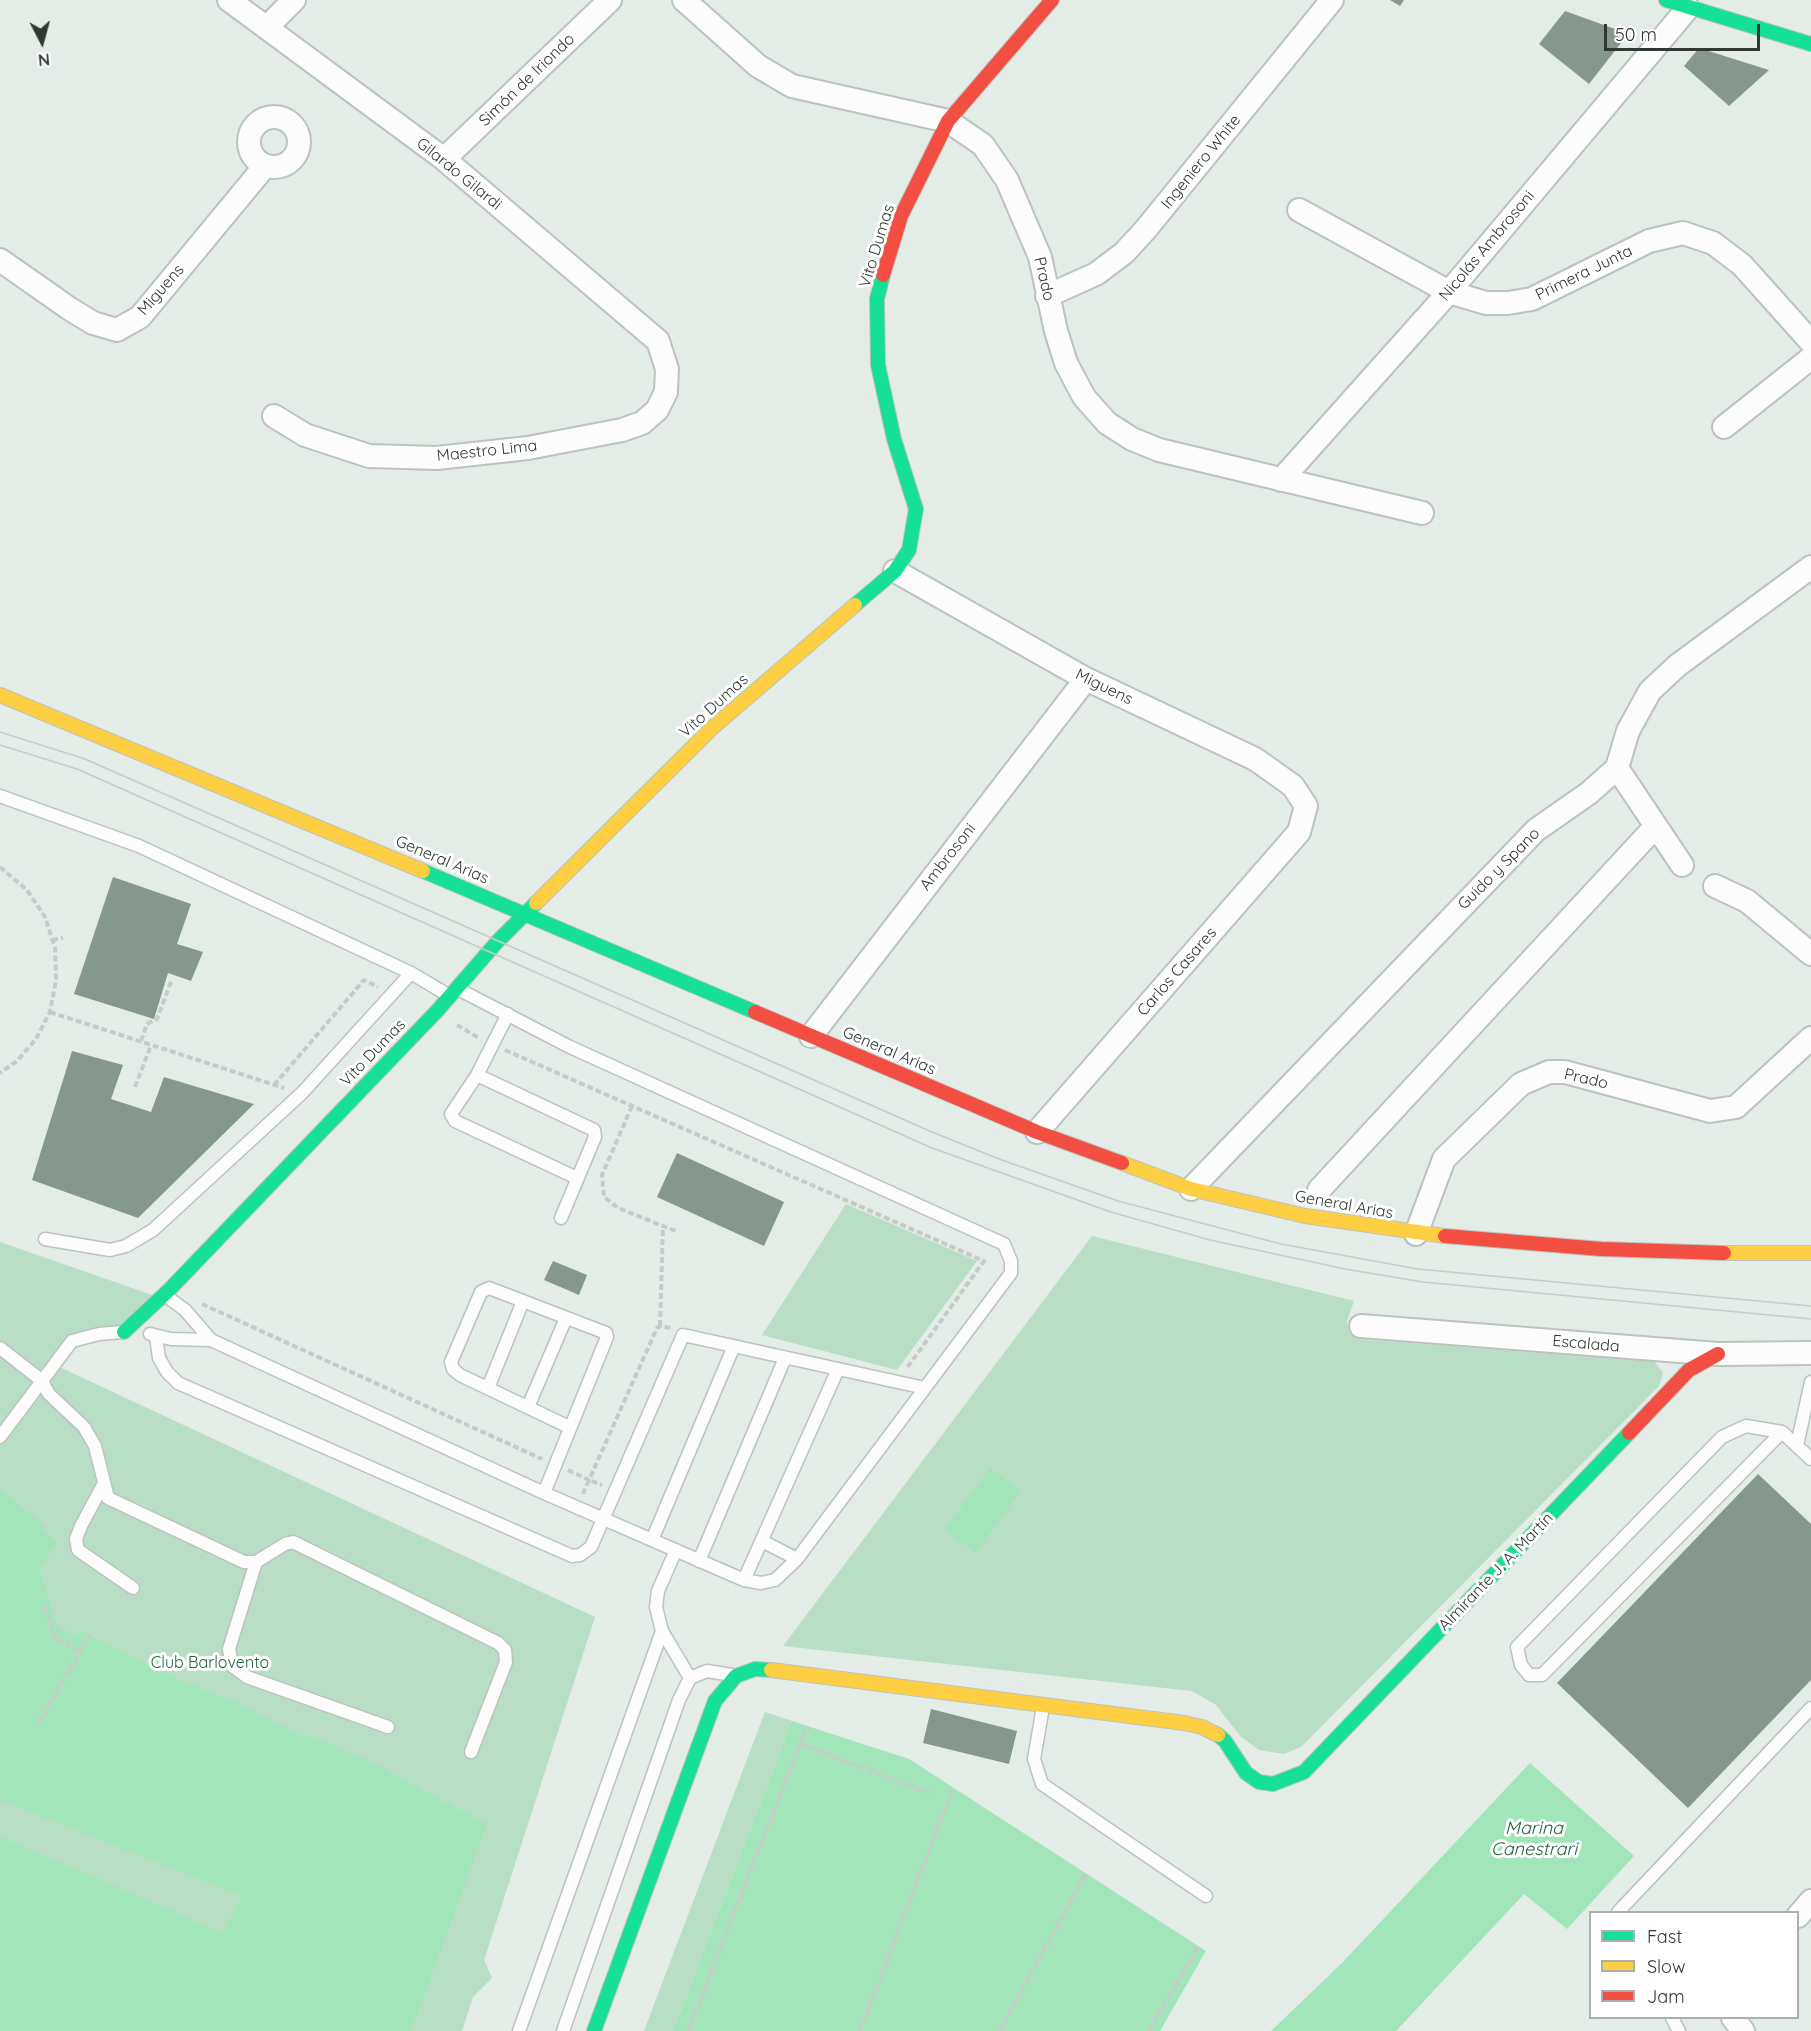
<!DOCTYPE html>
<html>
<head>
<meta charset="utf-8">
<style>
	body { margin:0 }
	#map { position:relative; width:1811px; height:2031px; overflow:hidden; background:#e3ece6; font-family:Quicksand,sans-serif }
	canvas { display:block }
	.legend { position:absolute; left:1589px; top:1911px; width:210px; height:108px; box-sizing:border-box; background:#fff; border:2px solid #adafad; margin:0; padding:8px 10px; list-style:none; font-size:18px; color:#313733 }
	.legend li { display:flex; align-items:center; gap:12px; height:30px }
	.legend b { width:30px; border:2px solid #adafad }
	.north { position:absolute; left:12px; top:12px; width:60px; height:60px; -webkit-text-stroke:4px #fff; paint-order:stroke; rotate:174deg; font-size:16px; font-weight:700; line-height:24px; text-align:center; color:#313733 }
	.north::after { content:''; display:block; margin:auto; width:21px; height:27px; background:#313733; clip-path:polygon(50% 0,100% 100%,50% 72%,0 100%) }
	.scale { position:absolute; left:1604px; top:24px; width:156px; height:27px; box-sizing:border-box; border:3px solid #313733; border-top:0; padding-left:8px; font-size:18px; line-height:21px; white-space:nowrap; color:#313733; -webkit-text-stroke:4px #fff; paint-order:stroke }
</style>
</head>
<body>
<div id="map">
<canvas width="1811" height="2031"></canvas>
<ul class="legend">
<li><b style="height:8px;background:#16e098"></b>Fast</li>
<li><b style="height:8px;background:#ffcf43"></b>Slow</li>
<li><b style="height:8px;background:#f24e42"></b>Jam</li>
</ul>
<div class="north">N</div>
<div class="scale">50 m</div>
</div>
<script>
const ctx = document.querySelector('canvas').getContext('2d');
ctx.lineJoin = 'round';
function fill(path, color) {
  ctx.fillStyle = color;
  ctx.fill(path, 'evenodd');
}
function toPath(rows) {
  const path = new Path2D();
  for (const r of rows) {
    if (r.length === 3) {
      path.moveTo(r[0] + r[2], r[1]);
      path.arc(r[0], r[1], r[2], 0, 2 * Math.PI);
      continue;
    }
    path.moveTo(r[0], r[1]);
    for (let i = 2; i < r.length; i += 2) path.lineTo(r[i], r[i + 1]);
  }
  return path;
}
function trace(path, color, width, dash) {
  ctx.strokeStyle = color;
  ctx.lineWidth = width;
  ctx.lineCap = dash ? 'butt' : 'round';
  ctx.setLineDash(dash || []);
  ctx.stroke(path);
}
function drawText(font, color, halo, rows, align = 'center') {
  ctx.font = font + ' Quicksand,sans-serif';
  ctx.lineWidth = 6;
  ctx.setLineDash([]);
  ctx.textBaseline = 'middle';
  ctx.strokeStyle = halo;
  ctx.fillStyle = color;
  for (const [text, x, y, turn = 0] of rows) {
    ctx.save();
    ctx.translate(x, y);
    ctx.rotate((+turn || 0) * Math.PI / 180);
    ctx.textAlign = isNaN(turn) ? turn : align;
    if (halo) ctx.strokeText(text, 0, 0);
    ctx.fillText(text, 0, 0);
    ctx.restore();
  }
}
const green = toPath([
	[846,1204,977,1261,897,1370,762,1335],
	[1092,1236,1354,1301,1347,1321,1349,1332,1358,1339,1655,1362,1663,1373,1659,1386,1301,1747,1284,1754,1259,1750,1240,1736,1216,1705,1192,1691,783,1646],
	[0,1242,161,1298,124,1332,72,1341,55,1365,595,1617,484,1960,492,1978,473,1997,462,2031,0,2031],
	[765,1712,792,1721,673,2031,644,2031]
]);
const water = toPath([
	[990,1468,1021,1491,975,1553,945,1530],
	[0,1490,45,1525,42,1530,58,1542,39,1568,57,1626,76,1636,79,1630,179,1680,238,1703,301,1736,311,1736,363,1758,487,1824,411,2031,0,2031,0,1836,223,1933,242,1896,0,1800],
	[792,1721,909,1759,1206,1951,1160,2031,673,2031],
	[1530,1763,1634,1856,1567,1929,1524,1894,1396,2031,1271,2031,1342,1963]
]);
const building = toPath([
	[1390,0,1404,0,1400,6],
	[1565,11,1615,29,1621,43,1589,84,1539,44],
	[1699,48,1769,70,1729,106,1684,66],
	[113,877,191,904,177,944,203,952,191,981,168,973,154,1019,74,994],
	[72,1051,123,1065,111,1099,151,1112,164,1077,254,1104,138,1218,32,1180],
	[677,1153,784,1202,764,1246,657,1197],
	[553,1261,587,1275,579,1295,544,1280],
	[1758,1474,1811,1524,1811,1680,1688,1808,1557,1683],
	[931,1709,1017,1731,1009,1764,923,1743]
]);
const path = toPath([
	[0,867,27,890,45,917,55,948,56,980,50,1012,36,1039,17,1061,0,1073],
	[52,940,63,938],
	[50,1012,284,1088],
	[457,1025,479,1038],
	[141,1041,147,1024,157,1019,172,979],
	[505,1050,984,1261,907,1368],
	[274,1085,364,980,378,987],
	[135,1087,151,1045],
	[632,1106,602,1175,604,1197,618,1208,678,1232],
	[202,1304,542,1459],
	[660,1326,663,1226],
	[568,1470,589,1480,657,1328,660,1326,671,1328],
	[583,1494,589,1480,602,1485],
	[44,1606,56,1637,80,1652],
	[39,1723,89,1635],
	[800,1744,929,1793],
	[688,2031,807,1726],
	[860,2031,953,1788],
	[1000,2031,1086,1874],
	[1149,2031,1199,1946]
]);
const lane = toPath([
	[0,796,139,846,411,973],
	[508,1014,477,1075,451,1114,455,1121,577,1178],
	[477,1075,594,1130,595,1137,561,1218],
	[45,1239,110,1250,126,1246,153,1230,302,1093,411,973,448,995],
	[166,1296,185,1310,211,1340,544,1493,744,1580,761,1583,775,1580,797,1559,1011,1273,1011,1261,1004,1244,570,1047,458,989],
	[150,1334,171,1339,211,1340],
	[156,1337,159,1358,167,1372,178,1383,572,1556,580,1555,591,1547,683,1335,925,1388],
	[0,1348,41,1380,49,1394,84,1427,95,1446,108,1498,244,1562,256,1562,285,1544,293,1542,498,1643,505,1650,506,1662,471,1752],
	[488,1388,523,1301],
	[528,1407,566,1318],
	[1782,1432,1542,1675,1529,1675,1521,1665,1517,1647,1722,1437,1746,1426,1782,1432,1811,1459],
	[0,1437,72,1341,99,1334,123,1332],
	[1797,1445,1811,1382],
	[103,1485,81,1526,76,1539,78,1550,133,1588],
	[544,1493,607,1337,606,1333,489,1288,481,1292,451,1362,453,1369,460,1375,569,1427],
	[652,1540,734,1346],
	[762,1541,797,1559],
	[676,1550,658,1591,656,1607,662,1631,690,1678],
	[699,1561,785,1358],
	[256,1562,229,1649,232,1666,247,1677,388,1727],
	[744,1580,838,1369],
	[1043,1707,1034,1759,1042,1784,1206,1896],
	[1618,1912,1811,1708],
	[1672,2018,1679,2031],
	[519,2031,662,1631],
	[563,2031,679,1700,690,1678,707,1671,732,1675]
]);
const street = toPath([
	[229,0,444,159,658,341,667,369,666,392,657,410,642,423,622,430,528,448,437,458,369,456,305,435,274,416],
	[684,0,758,66,792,86,948,121,983,145,1007,180,1040,257,1056,331,1066,363,1084,397,1107,423,1132,439,1159,450,1422,513],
	[267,27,294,0],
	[274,142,25],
	[444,159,610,0],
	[1299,210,1449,292,1486,303,1508,303,1532,299,1649,241,1683,233,1713,243,1742,265,1811,342],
	[0,260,70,309,93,323,117,330,140,317,265,166],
	[1047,296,1096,274,1124,253,1146,229,1332,0],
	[1724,427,1811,358],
	[1281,480,1449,292,1688,8],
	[895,571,1086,679,1255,759,1293,786,1306,806,1299,832,1037,1132],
	[1617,768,1682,865],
	[1715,886,1747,901,1811,954],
	[811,1036,1086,679],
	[1191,1189,1536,830,1589,793,1617,768,1628,731,1650,691,1678,665,1811,567],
	[1319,1190,1655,827],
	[1416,1234,1444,1159,1521,1084,1549,1072,1565,1072,1710,1111,1736,1107,1811,1038],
	[1361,1326,1718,1354,1811,1353],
	[1798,1916,1811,1901],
	[1733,2018,1743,2031]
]);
const fast = toPath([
	[1666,0,1811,44],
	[855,605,895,571,909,550,916,509,894,439,878,365,877,299,883,275],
	[423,871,755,1012],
	[124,1332,169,1290,437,1011,497,942,536,903],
	[1218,1735,1225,1741,1246,1773,1259,1782,1273,1784,1304,1772,1629,1433],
	[594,2031,715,1701,736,1676,755,1669,771,1670]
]);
const slow = toPath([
	[0,695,423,871],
	[536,903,711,729,855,605],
	[1122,1163,1191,1189,1305,1216,1445,1236],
	[1724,1253,1811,1253],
	[771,1670,1184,1723,1202,1727,1218,1735]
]);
const jam = toPath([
	[883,275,901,216,948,121,1052,0],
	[755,1012,1037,1132,1122,1163],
	[1445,1236,1601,1249,1724,1253],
	[1629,1433,1689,1370,1718,1354]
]);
const tram = toPath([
	[0,732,85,759,932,1132,999,1159,1118,1201,1281,1244,1418,1269,1811,1306],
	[0,745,77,769,932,1148,1111,1212,1210,1240,1345,1269,1423,1282,1811,1319]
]);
const streetNames = [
	["Simón de Iriondo",527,80,-44],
	["Ingeniero White",1201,162,-51],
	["Gilardo Gilardi",459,174,39],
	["Vito Dumas",877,246,-73],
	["Nicolás Ambrosoni",1487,246,-50],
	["Primera Junta",1584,273,-26],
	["Prado",1044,279,77],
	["Miguens",161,290,-49],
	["Maestro Lima",487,451,-6],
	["Miguens",1104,687,26],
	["Vito Dumas",714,706,-42],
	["Ambrosoni",948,857,-52],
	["General Arias",442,860,23],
	["Guido y Spano",1499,869,-45],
	["Carlos Casares",1177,972,-49],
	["General Arias",889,1051,23],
	["Vito Dumas",373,1053,-46],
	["Prado",1586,1079,13],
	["General Arias",1344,1205,10],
	["Escalada",1586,1344,5],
	["Almirante J. A. Martín",1496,1572,-46]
];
const parkNames = [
	["Club Barlovento",210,1663]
];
const waterNames = [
	["Marina",1534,1829],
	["Canestrari",1534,1850]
];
fill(green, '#b8dec6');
fill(water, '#a2e5bb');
fill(building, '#86988d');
trace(lane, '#bcc3be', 15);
trace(street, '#bcc3be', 26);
trace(fast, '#bcc3be', 16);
trace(slow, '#bcc3be', 16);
trace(jam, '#bcc3be', 16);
trace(path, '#c8cac9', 4, [6, 3]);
trace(lane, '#fbfcfb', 12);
trace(street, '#fbfcfb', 22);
trace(fast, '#16e098', 14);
trace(slow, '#ffcf43', 14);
trace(jam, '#f24e42', 14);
trace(tram, '#c8cbc9', 1.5);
drawText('16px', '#313733', '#fff', streetNames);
drawText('16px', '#236540', '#fff', parkNames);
drawText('italic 18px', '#20623e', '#fff', waterNames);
</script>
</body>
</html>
